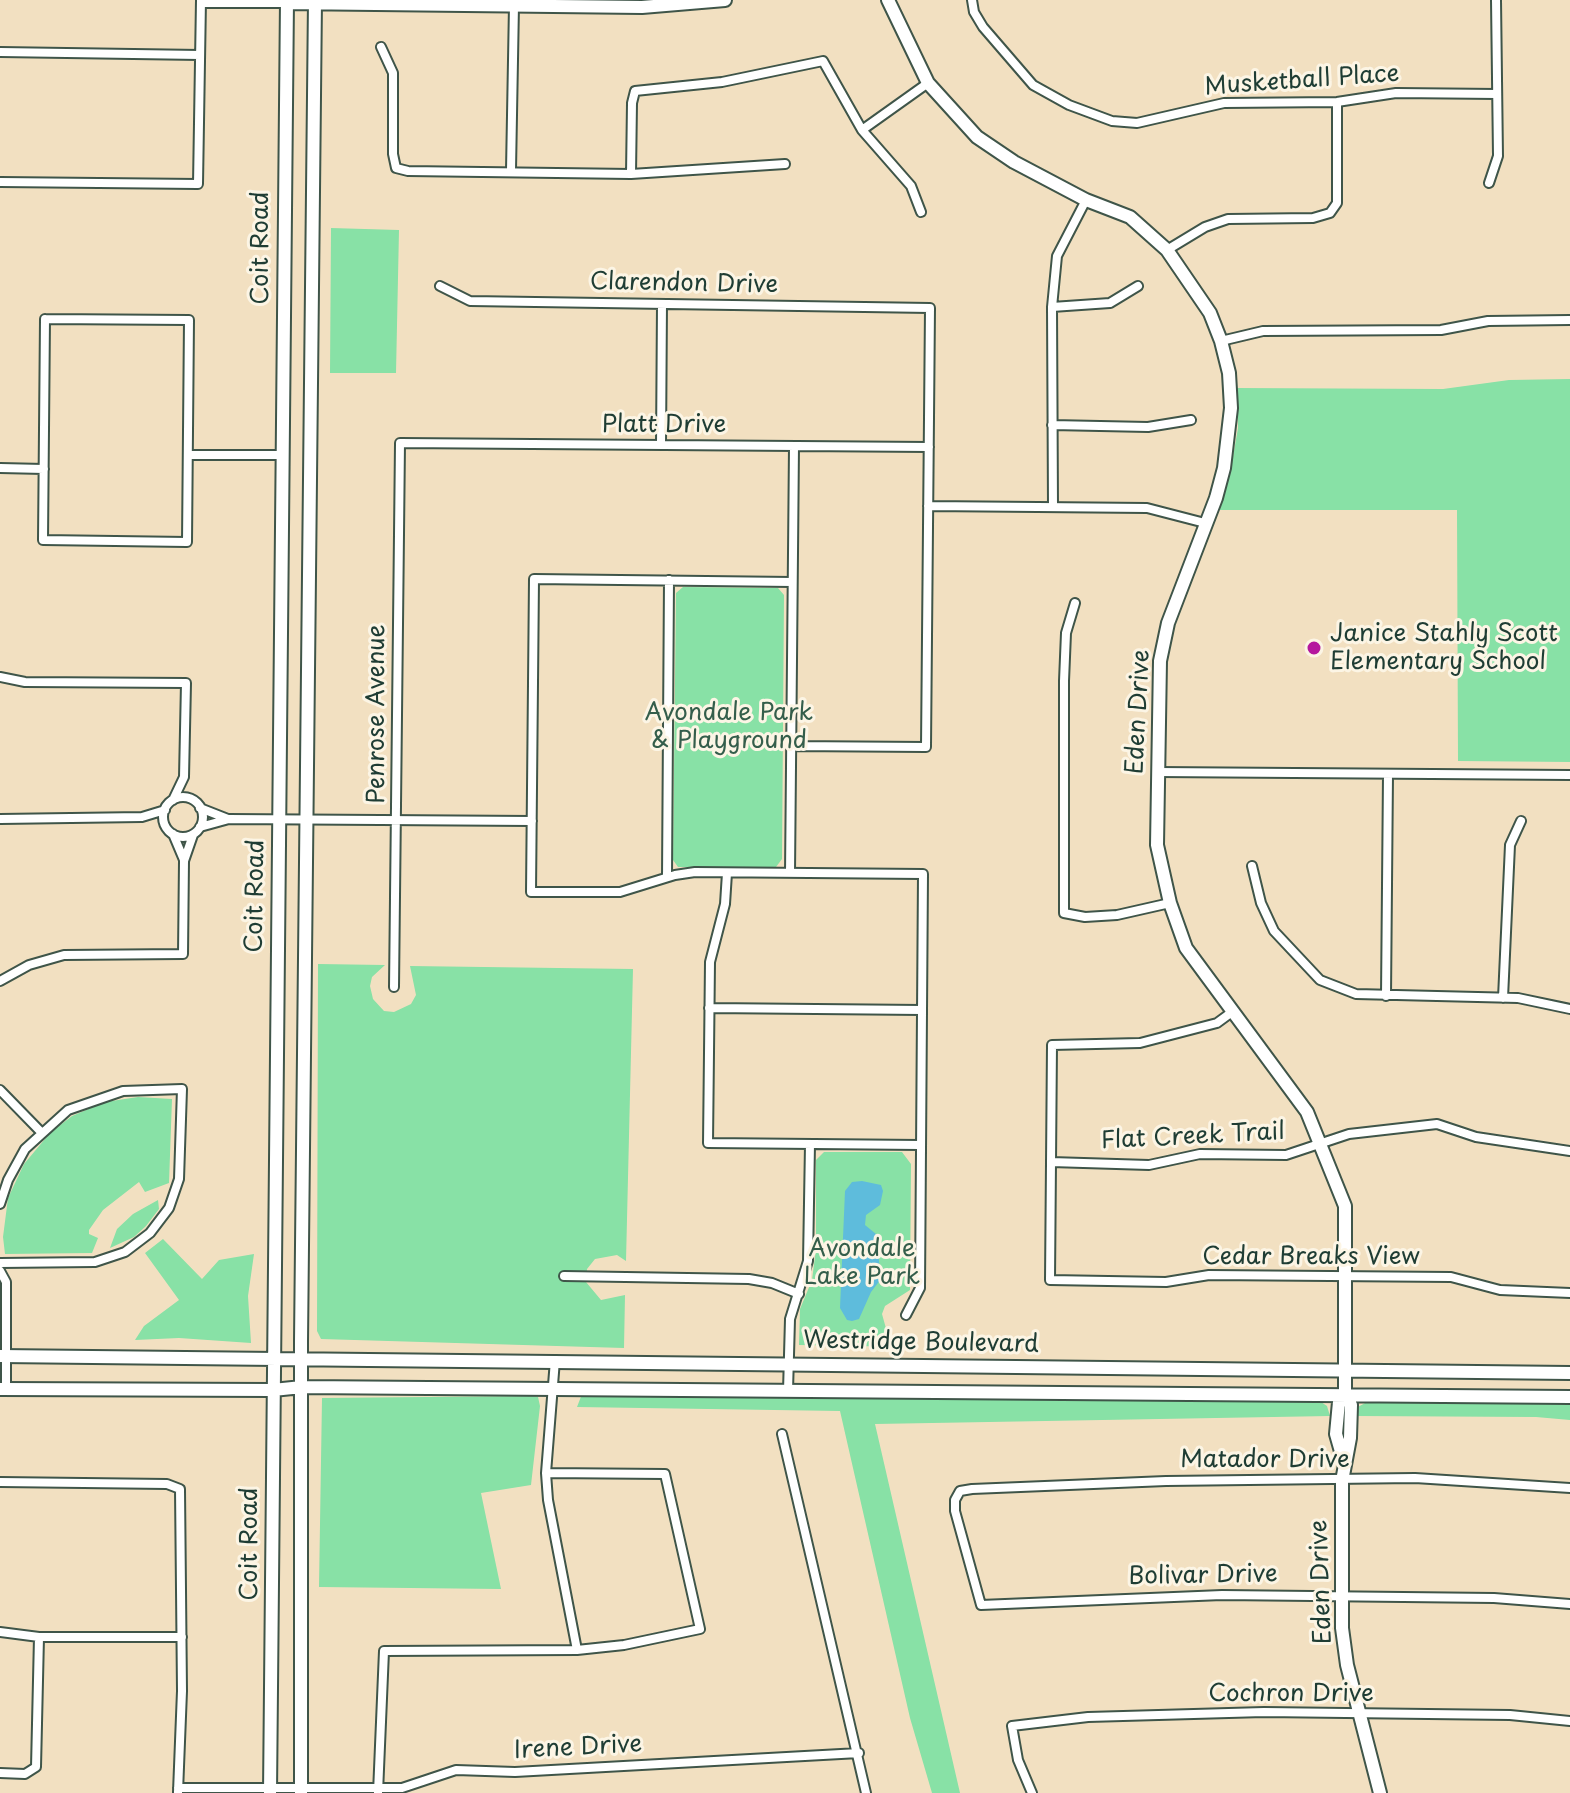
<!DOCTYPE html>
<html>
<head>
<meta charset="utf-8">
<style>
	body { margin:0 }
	canvas { display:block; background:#f2e0c1 }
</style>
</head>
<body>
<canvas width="1570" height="1793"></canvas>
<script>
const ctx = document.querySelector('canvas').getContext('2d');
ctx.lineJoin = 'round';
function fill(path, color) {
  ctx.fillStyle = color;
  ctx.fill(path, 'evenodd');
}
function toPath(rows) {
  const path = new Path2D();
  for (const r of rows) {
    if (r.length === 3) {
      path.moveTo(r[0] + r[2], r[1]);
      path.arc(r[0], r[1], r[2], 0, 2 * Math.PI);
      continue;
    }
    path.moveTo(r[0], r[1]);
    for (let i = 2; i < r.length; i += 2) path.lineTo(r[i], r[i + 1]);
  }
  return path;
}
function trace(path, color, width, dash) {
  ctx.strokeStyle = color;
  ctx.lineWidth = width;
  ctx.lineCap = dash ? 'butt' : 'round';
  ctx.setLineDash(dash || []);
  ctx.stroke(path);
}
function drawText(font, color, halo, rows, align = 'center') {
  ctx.font = font + ' "Playpen Sans",sans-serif';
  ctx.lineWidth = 6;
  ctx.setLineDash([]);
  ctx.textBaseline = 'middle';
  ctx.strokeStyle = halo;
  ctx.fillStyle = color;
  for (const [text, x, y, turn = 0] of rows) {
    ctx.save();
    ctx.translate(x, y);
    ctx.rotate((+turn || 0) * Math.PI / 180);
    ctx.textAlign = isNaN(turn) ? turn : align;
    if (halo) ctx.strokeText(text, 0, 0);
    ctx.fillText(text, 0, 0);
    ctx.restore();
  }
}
const green = toPath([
	[331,228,399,230,396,373,330,373],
	[1570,379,1570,762,1458,761,1457,510,1218,510,1231,468,1238,428,1237,388,1443,389,1509,380],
	[683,587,778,588,784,595,782,859,776,867,678,867,673,860,676,593],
	[318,964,385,965,372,977,370,986,373,999,384,1011,394,1012,411,1004,416,995,410,966,633,969,626,1261,617,1255,595,1259,587,1269,586,1282,601,1300,625,1295,624,1348,321,1339,317,1331],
	[138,1097,172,1099,169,1183,145,1192,139,1182,103,1210,89,1230,89,1234,98,1238,92,1253,5,1254,3,1237,8,1198,24,1164,50,1133,72,1116,105,1102],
	[824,1152,902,1152,911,1164,910,1290,885,1306,882,1314,887,1332,896,1338,909,1339,909,1347,799,1345,800,1309,812,1280,816,1249,816,1160],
	[158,1200,159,1209,146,1226,134,1237,110,1248,117,1229,133,1214],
	[163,1239,202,1279,219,1260,254,1254,248,1296,251,1343,179,1338,135,1340,144,1326,179,1300,145,1253],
	[582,1394,1321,1402,1327,1406,1330,1416,875,1424,960,1793,932,1793,910,1718,840,1411,577,1407],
	[532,1396,538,1397,540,1406,531,1485,481,1493,501,1589,319,1587,322,1398],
	[1367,1402,1570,1404,1570,1420,1536,1417,1355,1416,1356,1408]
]);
const water = toPath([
	[862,1181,881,1185,883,1191,880,1205,866,1215,865,1225,876,1234,881,1279,871,1292,859,1319,852,1321,847,1320,840,1308,845,1191,852,1182]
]);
const street = toPath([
	[972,0,974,12,983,27,1033,85,1069,105,1112,121,1137,123,1224,103,1337,102,1396,93,1497,94],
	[201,3,287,3],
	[381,47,393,73,393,154,396,168,408,171,631,174,785,164],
	[0,52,200,55],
	[862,130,928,83],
	[511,170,514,5],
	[631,174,632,103,635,91,722,82,823,61,862,130,911,186,921,212],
	[0,182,198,184,201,0],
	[1489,183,1498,156,1496,0],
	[1167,250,1205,227,1228,219,1313,218,1330,213,1337,203,1337,102],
	[440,286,470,301,930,308,926,747,791,746],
	[1052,307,1110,303,1138,286],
	[45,319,189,320,187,542,43,540,45,319],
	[1221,341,1263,331,1441,330,1488,321,1570,320],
	[1052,425,1148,427,1191,420],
	[661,445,662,304],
	[188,455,280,455],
	[0,468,44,469],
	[928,506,1147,508,1205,523],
	[1053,507,1052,307,1057,256,1086,200],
	[792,582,534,579,531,892,620,892,675,875,695,872,923,874,920,1288,906,1315],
	[1075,603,1066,633,1064,681,1064,913,1085,917,1117,915,1170,903],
	[0,677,25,682,186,683,184,777,173,800],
	[1157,772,1570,775],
	[183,817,20],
	[200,808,228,819],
	[0,819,142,817,165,810],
	[200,827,229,819,532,821],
	[173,834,184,860],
	[1252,866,1261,903,1274,931,1320,980,1356,994,1518,998,1570,1009],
	[727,873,725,904,710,962,708,1143,920,1145],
	[790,873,794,446],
	[667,877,669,580],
	[0,981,29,965,64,955,183,954,184,861,193,835],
	[394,987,400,443,929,447],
	[1386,996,1388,775],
	[1503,998,1510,845,1521,821],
	[709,1008,922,1010],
	[1232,1012,1217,1023,1140,1043,1052,1045,1050,1280,1166,1282,1209,1275,1451,1277,1500,1290,1570,1293],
	[0,1090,41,1132],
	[1051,1162,1149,1165,1200,1154,1286,1155,1349,1134,1437,1124,1476,1137,1570,1151],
	[0,1204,8,1180,25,1149,68,1110,123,1091,182,1089,179,1179,169,1208,150,1233,125,1252,95,1262,0,1263],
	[0,1271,6,1282,6,1389],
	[564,1276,749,1279,772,1283,799,1294],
	[555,1360,546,1473,548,1500,577,1650],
	[788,1391,790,1319,808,1261,810,1144],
	[782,1434,866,1793],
	[0,1482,167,1484,180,1489,182,1691,178,1792],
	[1570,1488,1415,1478,1166,1481,972,1489,960,1491,955,1500,955,1511,981,1605,1222,1595,1494,1598,1570,1604],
	[0,1632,39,1637,182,1637],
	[0,1773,25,1774,36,1767,39,1637],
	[178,1788,402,1788,456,1770,515,1772,859,1753],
	[378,1793,384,1651,577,1650,624,1645,700,1629,665,1474,546,1473],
	[1032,1793,1018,1760,1012,1726,1088,1717,1264,1712,1510,1715,1570,1721]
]);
const secondary = toPath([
	[888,0,928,83,977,137,1014,162,1086,200,1130,217,1167,250,1210,313,1221,341,1229,373,1231,408,1224,468,1216,498,1168,623,1160,661,1157,845,1170,903,1186,948,1307,1112,1345,1206,1345,1396,1351,1405,1350,1438,1342,1481,1342,1628,1347,1665,1380,1793],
	[287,3,642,7,725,0],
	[0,1356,1570,1373],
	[0,1389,273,1390,302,1387,1570,1397],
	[1344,1462,1336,1434,1339,1402,1345,1396],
	[270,1793,287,0],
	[301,1793,301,1341,315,0]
]);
const markers = [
	[1314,648,8,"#b5179e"]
];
const streetNames = [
	["Musketball Place",1302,81,-4],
	["Coit Road",261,248,-90],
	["Clarendon Drive",684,284,1],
	["Platt Drive",664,425],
	["Eden Drive",1139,712,-87],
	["Penrose Avenue",377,714,-90],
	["Coit Road",256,896,-89],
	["Flat Creek Trail",1193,1137,-3],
	["Cedar Breaks View",1311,1257],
	["Westridge Boulevard",921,1343,1],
	["Matador Drive",1265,1460],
	["Coit Road",250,1544,-90],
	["Bolivar Drive",1203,1576,-1],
	["Eden Drive",1322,1582,-92],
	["Cochron Drive",1291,1694],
	["Irene Drive",578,1748,-3]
];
const poiNames = [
	["Janice Stahly Scott",1330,634],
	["Elementary School",1330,662]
];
const parkNames = [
	["Avondale Park",729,713],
	["& Playground",729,741],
	["Avondale",862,1249],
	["Lake Park",862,1277]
];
fill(green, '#88e1a6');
fill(water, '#5ebcdc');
trace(street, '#3f5549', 12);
trace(secondary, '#3f5549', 16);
trace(street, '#fff', 8);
trace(secondary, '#fff', 12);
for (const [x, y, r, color] of markers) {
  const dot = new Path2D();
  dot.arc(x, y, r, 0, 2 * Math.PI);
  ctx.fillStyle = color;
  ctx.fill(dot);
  trace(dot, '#fcf5e5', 3);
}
drawText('24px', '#1f3d34', '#fcf5e5', streetNames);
drawText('24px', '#1f3d34', '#fcf5e5', poiNames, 'left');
drawText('24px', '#345e4b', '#fcf5e5', parkNames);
</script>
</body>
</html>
